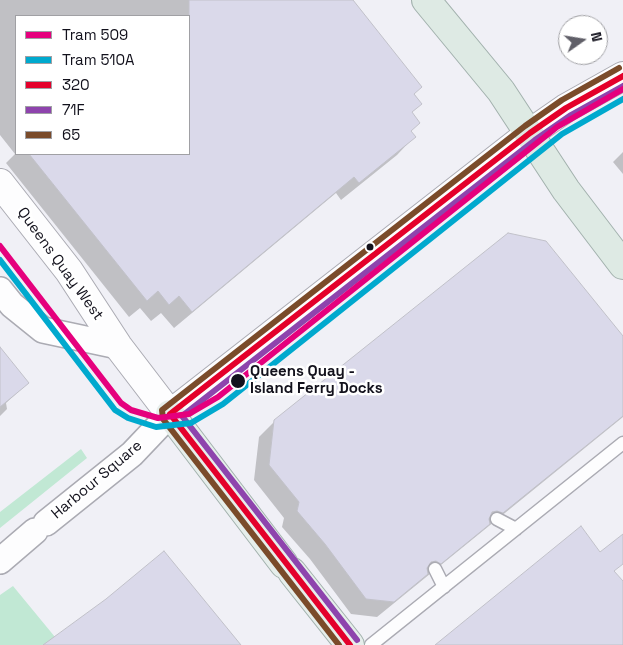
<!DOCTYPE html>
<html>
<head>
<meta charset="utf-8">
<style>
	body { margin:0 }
	#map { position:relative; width:623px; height:645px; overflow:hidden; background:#f0f0f6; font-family:"Space Grotesk",sans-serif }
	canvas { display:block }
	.legend { position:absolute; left:15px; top:15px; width:175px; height:140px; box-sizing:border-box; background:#fff; border:1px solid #a0a0a4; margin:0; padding:6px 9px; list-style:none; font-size:15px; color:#12111c }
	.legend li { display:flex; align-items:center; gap:10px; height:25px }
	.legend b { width:25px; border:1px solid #a0a0a4 }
	.north { position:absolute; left:558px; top:15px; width:50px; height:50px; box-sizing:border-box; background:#fff; border:1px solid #a0a0a4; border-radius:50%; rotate:77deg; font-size:14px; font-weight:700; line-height:20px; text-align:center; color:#12111c }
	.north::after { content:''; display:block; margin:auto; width:18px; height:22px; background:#605f68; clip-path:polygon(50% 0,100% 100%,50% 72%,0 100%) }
</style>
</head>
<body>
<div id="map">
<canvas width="623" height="645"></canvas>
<ul class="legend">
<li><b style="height:6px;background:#e5007d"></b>Tram 509</li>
<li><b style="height:6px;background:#00a9ce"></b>Tram 510A</li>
<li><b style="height:6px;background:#e4002b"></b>320</li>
<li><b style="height:6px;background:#8e44ad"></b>71F</li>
<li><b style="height:6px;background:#7a4b2a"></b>65</li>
</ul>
<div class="north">N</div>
</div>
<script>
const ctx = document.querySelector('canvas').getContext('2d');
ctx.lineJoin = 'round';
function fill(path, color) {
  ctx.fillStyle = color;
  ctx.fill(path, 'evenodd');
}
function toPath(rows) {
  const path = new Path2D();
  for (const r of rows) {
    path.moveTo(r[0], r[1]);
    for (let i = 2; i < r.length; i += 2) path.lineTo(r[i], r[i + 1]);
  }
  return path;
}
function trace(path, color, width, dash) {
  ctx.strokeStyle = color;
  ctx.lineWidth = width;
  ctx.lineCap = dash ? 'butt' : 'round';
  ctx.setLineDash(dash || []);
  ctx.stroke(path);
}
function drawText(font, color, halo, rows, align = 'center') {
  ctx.font = font + ' "Space Grotesk",sans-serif';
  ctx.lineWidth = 5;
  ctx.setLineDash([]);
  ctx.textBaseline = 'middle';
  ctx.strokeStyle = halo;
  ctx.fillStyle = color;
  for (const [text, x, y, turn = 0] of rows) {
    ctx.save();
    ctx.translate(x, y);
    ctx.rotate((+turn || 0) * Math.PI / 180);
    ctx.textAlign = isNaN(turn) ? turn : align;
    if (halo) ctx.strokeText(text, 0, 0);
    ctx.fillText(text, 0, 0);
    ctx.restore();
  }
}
const green = toPath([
	[81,449,87,458,0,528,0,512],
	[13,586,55,637,54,645,0,645,0,595]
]);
const shadow = toPath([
	[0,0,351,0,421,104,411,113,410,132,414,137,397,155,341,200,336,193,174,328,161,313,151,321,140,308,129,317,6,163,15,154,0,135],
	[16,16,189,16,189,154,16,154],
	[623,152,623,174,613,162],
	[623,338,623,417,377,617,351,614,310,559,282,527,284,518,254,480,259,437,275,421],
	[0,349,28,383,6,403,7,409,0,416]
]);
const building = toPath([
	[189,0,353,0,422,87,414,94,422,104,412,112,420,123,411,131,416,137,359,183,354,177,192,312,179,296,169,305,158,291,147,301,29,154,189,154,189,0],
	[508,233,546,241,623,336,623,416,503,513,497,511,492,512,489,519,490,524,441,564,436,561,431,562,427,568,428,574,394,602,366,599,325,544,297,511,299,502,269,465,274,420,508,233],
	[0,347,29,383,0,407,0,347],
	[581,526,600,552,623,534,623,564,614,571,623,581,623,645,435,645,581,526],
	[164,551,241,645,43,645,106,599,164,551]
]);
const service = toPath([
	[497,519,516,529],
	[435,569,444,587],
	[371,645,623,443]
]);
const minor = toPath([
	[0,290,12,305,43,330,118,346],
	[46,523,132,454,170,414],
	[0,561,35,531]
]);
const secondary = toPath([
	[0,183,69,271,118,346,170,414,530,133,566,108,623,76]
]);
const primary = toPath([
	[170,414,284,564],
	[292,572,350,645]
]);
const trunk = toPath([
	[426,0,501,91,566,190,623,265]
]);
const bus1 = toPath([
	[350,645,170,414,530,133,566,108,623,76]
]);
const bus2 = toPath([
	[357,640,182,416,535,140,571,115,623,86]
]);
const bus3 = toPath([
	[339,645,163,419,162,410,525,126,562,100,619,68]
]);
const tram1 = toPath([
	[0,246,121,403,131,410,158,418,189,414,218,397,557,127,623,89]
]);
const tram2 = toPath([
	[0,260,115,410,128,418,156,427,191,423,223,404,562,134,623,99]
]);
const markers = [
	[370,247,4.5,"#12111c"],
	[238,381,8,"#12111c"]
];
const streetNames = [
	["Queens Quay West",60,264,54],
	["Harbour Square",97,480,-40]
];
const stopNames = [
	["Queens Quay -",250,372],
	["Island Ferry Docks",250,389]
];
fill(green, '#c1e8d4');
fill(shadow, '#0003');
fill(building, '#dad9ea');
trace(building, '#c1c1c9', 1);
trace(service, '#ababb3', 15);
trace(minor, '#ababb3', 28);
trace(secondary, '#ababb3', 30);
trace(primary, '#a2b1ad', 30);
trace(trunk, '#a2b1ad', 30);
trace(service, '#fdfdfe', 12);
trace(minor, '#fdfdfe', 25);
trace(secondary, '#fdfdfe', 28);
trace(primary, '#e6eeeb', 28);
trace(trunk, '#deeae4', 28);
trace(bus1, '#e4002b', 6);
trace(bus2, '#8e44ad', 6);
trace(bus3, '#7a4b2a', 6);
trace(tram1, '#e5007d', 6);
trace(tram2, '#00a9ce', 6);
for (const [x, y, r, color] of markers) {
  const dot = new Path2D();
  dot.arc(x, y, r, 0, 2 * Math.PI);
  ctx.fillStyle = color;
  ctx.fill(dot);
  trace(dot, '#fff', 2);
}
drawText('15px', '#12111c', '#fff', streetNames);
drawText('bold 15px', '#12111c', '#fff', stopNames, 'left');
</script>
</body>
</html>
